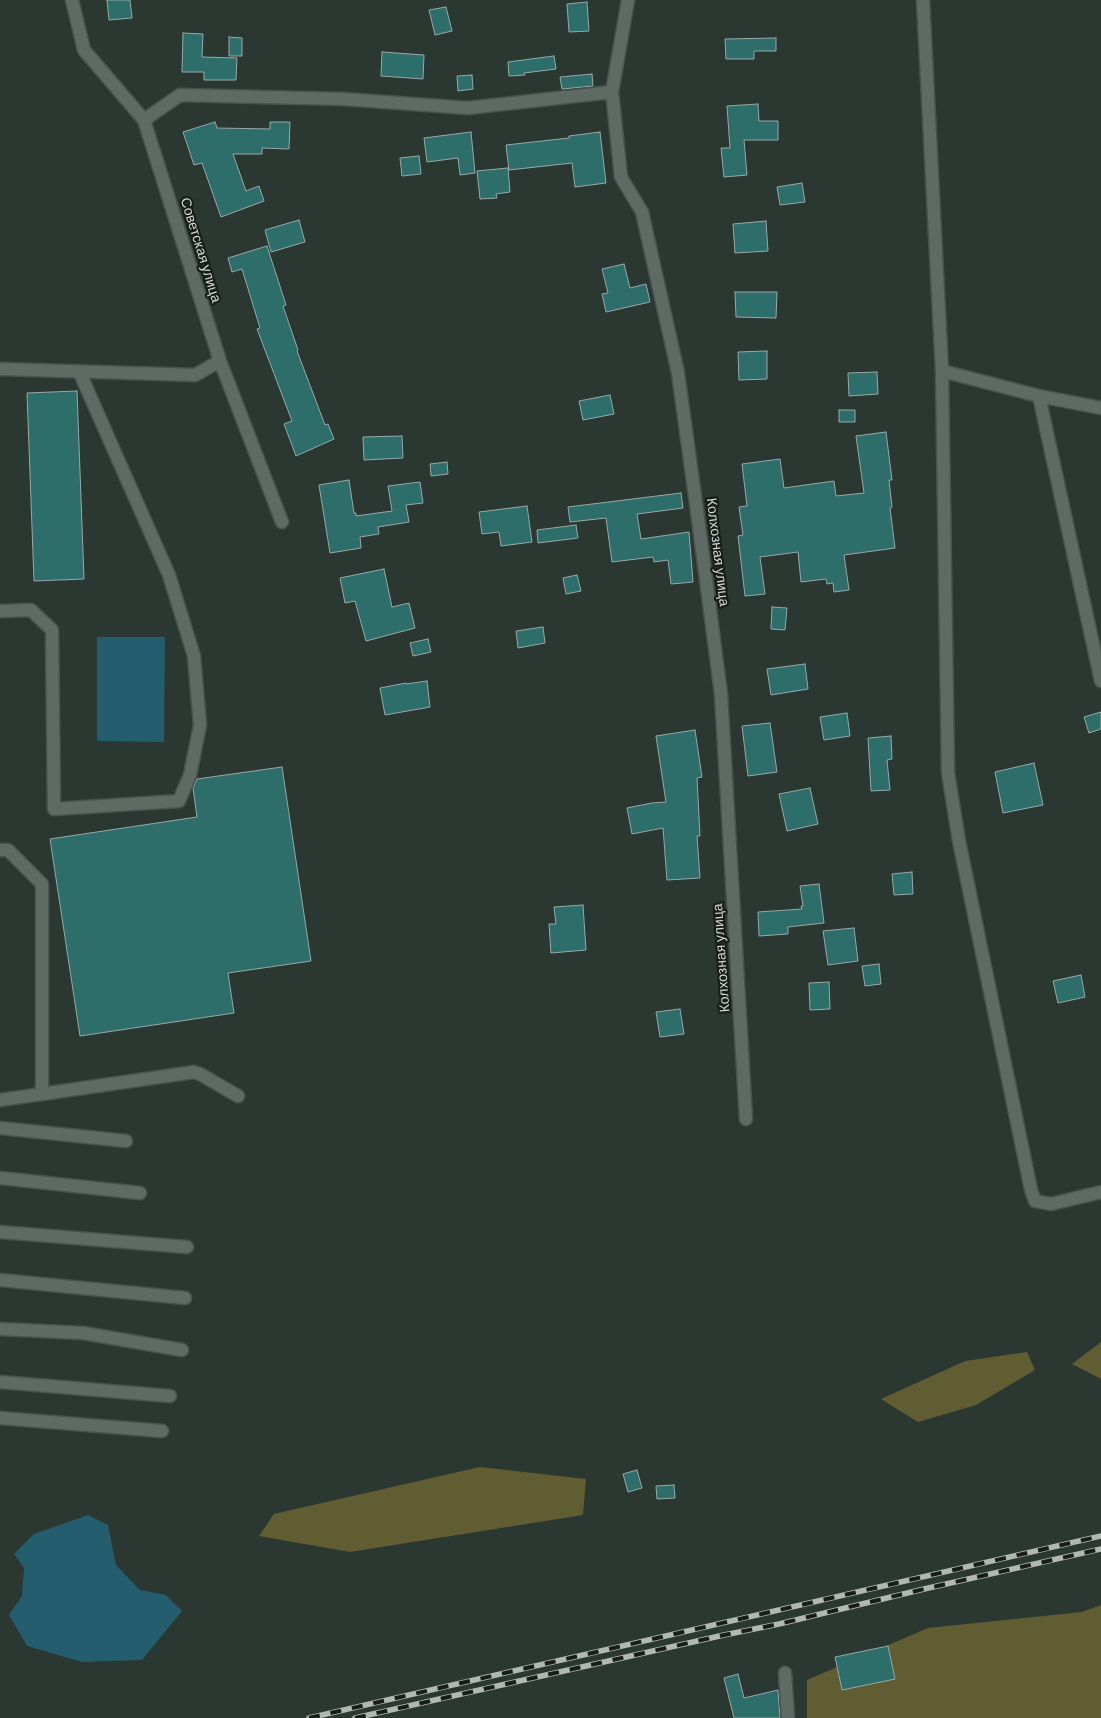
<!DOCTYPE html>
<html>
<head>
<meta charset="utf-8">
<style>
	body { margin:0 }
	canvas { display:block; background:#2b3731 }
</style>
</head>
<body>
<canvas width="1101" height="1718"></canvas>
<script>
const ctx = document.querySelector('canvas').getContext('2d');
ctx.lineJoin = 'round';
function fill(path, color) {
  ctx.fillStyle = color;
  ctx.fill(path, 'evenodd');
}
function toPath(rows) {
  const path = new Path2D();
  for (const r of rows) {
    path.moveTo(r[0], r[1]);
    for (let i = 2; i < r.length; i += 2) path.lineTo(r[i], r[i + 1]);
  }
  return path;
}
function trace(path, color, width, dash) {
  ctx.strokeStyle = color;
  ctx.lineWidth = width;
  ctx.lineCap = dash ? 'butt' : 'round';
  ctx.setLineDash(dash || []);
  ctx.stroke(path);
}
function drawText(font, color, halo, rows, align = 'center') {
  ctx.font = font + ' Barlow,sans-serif';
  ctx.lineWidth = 4.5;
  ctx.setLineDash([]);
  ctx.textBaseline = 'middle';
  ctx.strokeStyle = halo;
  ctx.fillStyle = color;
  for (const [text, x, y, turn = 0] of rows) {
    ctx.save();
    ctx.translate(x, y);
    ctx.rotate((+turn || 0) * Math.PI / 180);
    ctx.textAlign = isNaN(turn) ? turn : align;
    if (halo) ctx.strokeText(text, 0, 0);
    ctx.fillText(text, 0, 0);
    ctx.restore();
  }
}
const green = toPath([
	[1101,1342,1101,1379,1072,1364],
	[1027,1352,1035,1370,976,1405,918,1422,881,1399,965,1361],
	[480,1467,586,1479,583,1515,350,1552,259,1536,274,1514],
	[1101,1605,1101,1718,807,1718,807,1680,928,1628,1082,1612]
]);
const water = toPath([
	[97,637,165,637,164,742,97,741],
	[88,1515,108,1525,116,1565,140,1590,166,1595,182,1611,142,1660,82,1662,27,1646,9,1615,22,1596,24,1568,14,1554,34,1534]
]);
const building = toPath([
	[107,0,130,0,132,18,109,20,107,0],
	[587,2,589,31,569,32,567,4,587,2],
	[446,7,452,31,435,35,429,10,446,7],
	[183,33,203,34,202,57,237,58,236,80,204,80,204,72,182,72,183,33],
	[229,37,242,38,242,56,229,56,229,37],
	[776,38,776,51,754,51,754,59,726,59,725,39,776,38],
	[382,52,424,55,423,79,381,76,382,52],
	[554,56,556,69,524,73,525,75,509,76,508,62,554,56],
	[592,74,593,86,562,89,560,77,592,74],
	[472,75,473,89,458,91,457,76,472,75],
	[758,104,759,121,778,121,778,140,744,140,747,175,724,177,721,148,730,148,727,106,758,104],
	[215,122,217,128,270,129,270,122,290,122,289,149,262,148,262,154,233,154,246,191,259,186,264,201,221,217,202,163,194,165,183,132,215,122],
	[471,132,475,173,460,175,458,158,427,162,424,138,471,132],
	[600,132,606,183,575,187,572,163,509,170,506,145,569,138,569,136,600,132],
	[419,156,421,174,402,176,400,158,419,156],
	[508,168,510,192,496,194,497,198,480,199,477,171,508,168],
	[802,183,805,202,780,205,777,187,802,183],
	[299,220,305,242,271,252,265,230,299,220],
	[766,221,768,251,735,253,733,224,766,221],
	[267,246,286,305,283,306,298,350,297,351,325,425,328,424,334,439,296,456,284,424,292,421,257,329,260,328,242,269,232,272,228,258,267,246],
	[624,264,630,288,646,284,650,302,606,312,602,294,608,293,602,269,624,264],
	[735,292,777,292,776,318,736,317,735,292],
	[767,351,767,379,739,380,738,352,767,351],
	[877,372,878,394,849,396,848,373,877,372],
	[77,391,84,579,34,581,27,393,77,391],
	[610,395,614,414,583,420,579,401,610,395],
	[839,410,855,410,855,422,839,422,839,410],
	[886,432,892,480,889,480,892,507,890,508,895,548,844,555,849,590,834,592,833,583,827,584,826,579,801,582,798,552,760,557,765,594,745,596,738,536,743,535,739,507,747,506,742,464,780,459,784,488,834,481,836,496,864,493,856,436,886,432],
	[402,436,403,458,364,460,363,437,402,436],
	[447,462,448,474,431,476,430,464,447,462],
	[349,480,354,513,356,513,356,516,392,511,388,486,420,482,423,503,406,505,409,522,378,527,379,534,360,537,361,548,330,553,319,485,349,480],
	[681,493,683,508,637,514,641,539,689,532,693,582,671,584,668,560,654,562,653,557,612,562,606,518,570,522,568,507,681,493],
	[527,506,532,542,501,546,499,532,482,534,479,512,527,506],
	[576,525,578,538,538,543,537,530,576,525],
	[384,569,392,607,409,603,415,628,366,641,355,601,345,603,340,578,384,569],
	[577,575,581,591,566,594,563,578,577,575],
	[772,607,787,608,785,630,771,629,772,607],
	[543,627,545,643,518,648,516,631,543,627],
	[428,639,431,652,413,656,410,643,428,639],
	[805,664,808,689,771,695,767,669,805,664],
	[427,681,430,707,385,715,380,688,406,683,406,684,427,681],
	[1101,712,1101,729,1089,733,1084,717,1101,712],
	[847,713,850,736,824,740,820,717,847,713],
	[770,723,777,772,748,776,742,726,770,723],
	[695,730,702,777,697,778,700,836,697,836,700,878,667,880,663,828,632,834,627,808,652,803,666,802,656,736,695,730],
	[891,736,892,759,887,760,890,790,871,791,868,738,891,736],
	[1034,763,1043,805,1003,813,995,772,1034,763],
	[282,767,311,961,228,973,234,1013,80,1036,50,839,197,817,193,788,197,779,282,767],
	[810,788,818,824,787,831,779,794,810,788],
	[912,872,913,894,894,895,892,874,912,872],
	[819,884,824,923,788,927,788,934,759,936,758,912,802,909,801,906,803,906,800,886,819,884],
	[583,905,586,950,551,953,549,924,556,924,554,907,583,905],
	[854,928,858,961,828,965,823,931,854,928],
	[879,964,881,984,865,986,862,966,879,964],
	[1081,975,1085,997,1058,1003,1053,981,1081,975],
	[829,982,830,1009,810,1010,809,983,829,982],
	[680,1009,684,1034,660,1037,656,1012,680,1009],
	[637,1470,642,1488,628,1492,623,1474,637,1470],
	[674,1485,675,1498,657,1499,656,1486,674,1485],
	[888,1646,895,1679,842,1690,835,1657,888,1646],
	[738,1674,744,1698,778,1690,780,1718,734,1718,724,1678,738,1674]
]);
const minor = toPath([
	[72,0,84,50,144,120,220,361,282,522],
	[628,0,612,92,621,177,642,212,678,373,697,511,721,694,746,1119],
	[923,0,942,371,948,773,959,841,1031,1190,1035,1201,1051,1204,1101,1192],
	[144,120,180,95,343,99,468,108,612,92],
	[0,369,195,375,220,361],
	[942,371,1039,396,1101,408],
	[1039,396,1101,681],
	[0,611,31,610,52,630,54,809,179,801,190,775,200,725,194,656,169,575,79,371],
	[0,850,8,850,42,884,42,1094],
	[0,1100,194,1072,200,1074,238,1096],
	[0,1128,126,1141],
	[0,1178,140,1193],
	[0,1232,187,1247],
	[0,1280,185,1298],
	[0,1329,83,1333,182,1350],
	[0,1382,170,1396],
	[0,1418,162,1431],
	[785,1673,788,1718]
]);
const rail = toPath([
	[309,1718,1101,1536],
	[355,1718,724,1635,779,1624,924,1589,1101,1549]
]);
const streetNames = [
	["Советская улица",201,250,73],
	["Колхозная улица",718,552,83],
	["Колхозная улица",721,958,-94]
];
fill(green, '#615d33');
fill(water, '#235d6e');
fill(building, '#2d6d6a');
trace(building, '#98a9a8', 1);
trace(minor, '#48534e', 15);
trace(minor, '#5e6b64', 12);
trace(rail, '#afb8b3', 5.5);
trace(rail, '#181d1a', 4, [11]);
drawText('14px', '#d1d9d5', '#181d1a', streetNames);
</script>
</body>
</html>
